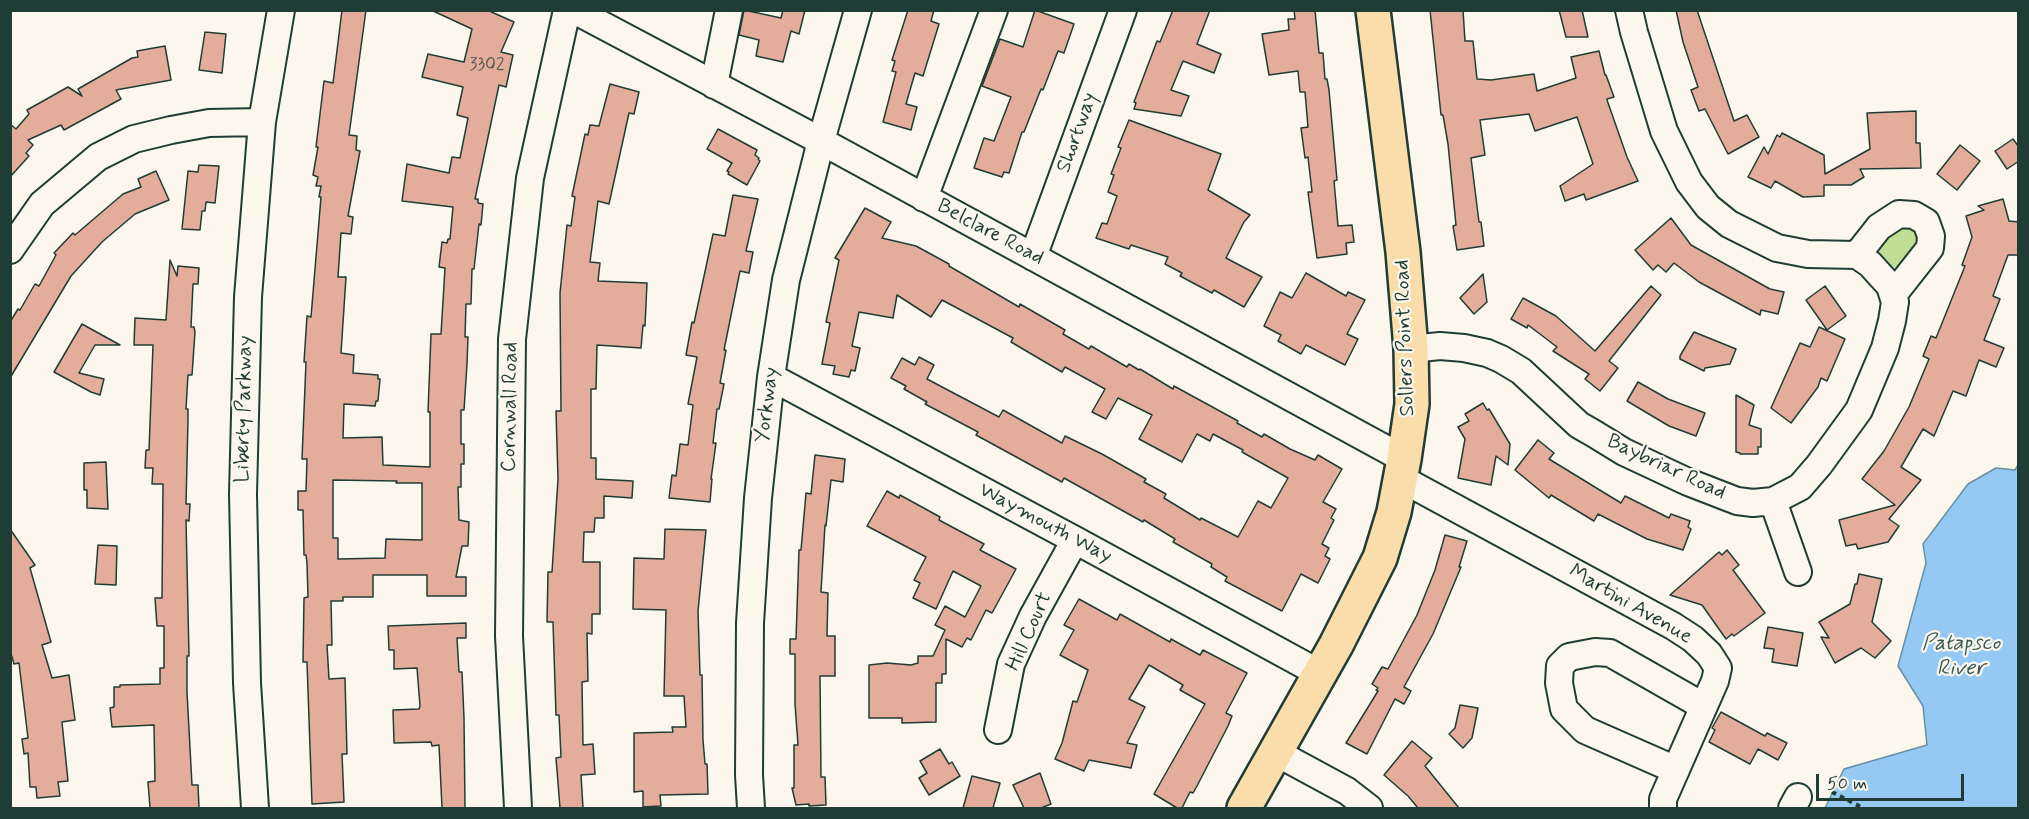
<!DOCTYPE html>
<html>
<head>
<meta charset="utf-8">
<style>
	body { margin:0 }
	#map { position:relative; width:2029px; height:819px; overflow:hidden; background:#fbf7ec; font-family:Mynerve,sans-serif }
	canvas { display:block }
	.frame { position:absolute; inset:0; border:12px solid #1f3d34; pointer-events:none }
	.scale { position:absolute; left:1816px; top:774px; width:148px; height:27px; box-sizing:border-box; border:3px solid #1f3d34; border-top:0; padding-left:8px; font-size:18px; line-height:21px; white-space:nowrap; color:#1f3d34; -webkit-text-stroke:4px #fbf7ec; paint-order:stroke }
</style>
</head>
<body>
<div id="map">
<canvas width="2029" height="819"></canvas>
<div class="frame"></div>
<div class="scale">50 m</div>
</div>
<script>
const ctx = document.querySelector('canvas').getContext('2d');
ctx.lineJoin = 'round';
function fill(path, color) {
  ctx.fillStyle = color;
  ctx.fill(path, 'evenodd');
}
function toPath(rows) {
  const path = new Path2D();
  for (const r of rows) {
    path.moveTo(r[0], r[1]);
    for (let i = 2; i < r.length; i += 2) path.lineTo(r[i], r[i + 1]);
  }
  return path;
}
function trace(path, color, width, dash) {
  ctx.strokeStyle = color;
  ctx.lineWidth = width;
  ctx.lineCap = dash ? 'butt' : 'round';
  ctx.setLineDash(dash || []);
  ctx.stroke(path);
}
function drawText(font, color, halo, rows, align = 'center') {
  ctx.font = font + ' Mynerve,sans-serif';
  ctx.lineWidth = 4.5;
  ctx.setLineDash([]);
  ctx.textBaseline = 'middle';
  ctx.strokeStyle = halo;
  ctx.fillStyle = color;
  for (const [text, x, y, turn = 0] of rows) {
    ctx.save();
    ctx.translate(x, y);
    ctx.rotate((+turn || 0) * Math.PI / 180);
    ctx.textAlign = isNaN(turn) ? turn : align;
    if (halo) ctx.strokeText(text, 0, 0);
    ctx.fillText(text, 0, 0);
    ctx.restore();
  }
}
const green = toPath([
	[1911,222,1921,241,1900,269,1890,266,1878,255,1875,247,1879,238]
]);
const water = toPath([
	[2018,465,2018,808,1825,808,1844,769,1927,745,1923,706,1898,666,1926,563,1923,544,1968,484,1996,468,2015,470,2018,465]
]);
const building = toPath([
	[342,10,366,10,349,135,357,136,356,150,360,151,348,216,353,217,351,234,341,233,338,277,346,277,341,353,354,355,353,373,378,375,378,379,380,379,378,401,376,401,375,406,344,404,343,438,382,437,383,465,430,467,430,412,428,412,431,334,441,334,445,268,439,267,442,242,447,243,448,239,450,239,453,207,402,201,407,164,449,173,452,157,460,158,468,118,457,115,463,87,422,77,428,54,464,62,472,29,431,10,487,10,514,22,501,52,513,55,506,87,499,85,475,199,478,199,478,203,483,204,481,225,479,224,474,269,472,269,471,304,466,304,465,337,468,337,467,364,464,410,461,410,461,444,464,444,464,464,461,464,461,487,458,487,459,520,469,522,468,546,462,546,456,577,466,577,466,596,427,596,427,575,373,575,373,597,343,597,343,601,331,601,332,645,327,645,329,679,345,678,347,754,342,754,344,802,312,804,307,662,303,662,304,598,308,597,307,563,306,555,304,555,303,510,298,510,298,491,306,491,307,459,302,459,306,362,304,362,307,316,311,317,321,197,319,197,321,186,316,186,318,177,313,175,318,147,316,147,324,81,333,83,342,10],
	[333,480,397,481,396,483,422,483,422,540,386,539,385,558,338,559,338,538,333,538,333,480],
	[744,10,781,18,783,10,805,10,799,34,791,31,783,62,756,56,759,40,739,35,744,10],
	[908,10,934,10,931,21,939,24,923,76,915,73,906,104,917,107,911,130,883,122,896,72,892,71,895,61,892,60,908,10],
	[1035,10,1074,24,1064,53,1058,51,1043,90,1041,89,1024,132,1022,132,1009,173,1004,172,1002,177,974,168,984,138,994,141,1011,97,982,86,1000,39,1023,47,1035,10],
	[1173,10,1210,10,1197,44,1221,54,1214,73,1183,61,1171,90,1189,96,1181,116,1134,109,1136,103,1134,102,1157,41,1160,42,1173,10],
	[1294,10,1315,10,1319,53,1323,53,1325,79,1327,79,1329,90,1337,180,1334,181,1338,226,1352,225,1354,242,1346,243,1347,254,1317,258,1308,192,1312,192,1308,157,1305,158,1301,128,1308,127,1305,92,1300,92,1298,71,1269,75,1262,34,1289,30,1288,19,1295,19,1294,10],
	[1430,10,1463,10,1465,41,1473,41,1477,79,1491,80,1534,74,1537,91,1576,78,1571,57,1599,51,1605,75,1606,75,1614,97,1607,99,1607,100,1627,157,1638,181,1586,200,1584,194,1565,201,1560,186,1593,164,1577,117,1535,131,1529,114,1480,120,1485,155,1471,158,1479,222,1481,222,1484,246,1457,250,1453,226,1456,225,1448,144,1443,115,1441,115,1430,10],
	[1559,10,1582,10,1588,37,1566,37,1559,10],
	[1676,10,1697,10,1734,121,1747,115,1759,137,1728,154,1705,109,1699,111,1691,90,1698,87,1683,42,1676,10],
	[205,32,226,34,222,73,199,70,205,32],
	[165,46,171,80,116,90,121,99,64,130,61,125,28,140,33,145,26,153,29,156,10,177,10,124,16,129,29,114,27,110,68,87,82,96,78,89,132,58,138,57,137,51,165,46],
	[610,84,639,92,634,114,629,113,609,204,598,201,590,262,600,263,598,281,647,283,645,326,643,325,641,348,597,345,596,389,591,389,591,458,596,458,596,479,633,481,632,498,604,496,604,518,595,518,594,532,584,532,583,562,600,562,600,614,592,614,592,634,587,633,588,681,582,682,583,745,593,744,595,774,581,775,583,808,560,808,556,758,561,757,559,715,556,715,553,622,547,622,548,572,552,572,558,479,556,411,561,411,560,293,567,225,571,226,575,197,572,196,585,134,588,135,590,125,599,126,610,84],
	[1916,111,1916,143,1920,143,1921,168,1860,169,1864,177,1851,185,1824,185,1824,196,1803,197,1775,181,1771,188,1748,177,1764,147,1768,154,1777,135,1780,137,1782,133,1824,155,1825,174,1870,149,1867,113,1916,111],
	[1129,120,1221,154,1208,190,1250,215,1244,222,1226,258,1262,277,1244,307,1214,290,1212,293,1180,276,1182,273,1165,264,1168,257,1131,245,1129,249,1096,238,1102,223,1107,224,1117,196,1108,192,1114,175,1111,174,1121,148,1118,147,1129,120],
	[718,129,757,150,755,155,759,158,758,159,760,161,747,185,728,174,729,172,727,171,732,163,707,149,718,129],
	[2013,139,2019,147,2019,161,2007,169,1995,151,2013,139],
	[1960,145,1980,161,1957,190,1937,174,1960,145],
	[199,165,219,166,215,203,206,202,205,211,202,211,200,230,182,229,188,171,198,172,199,165],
	[156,171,169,200,135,214,102,242,71,276,10,378,10,322,18,309,20,310,35,284,39,286,56,255,54,253,73,233,75,235,123,194,141,187,138,179,156,171],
	[733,195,758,199,746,251,753,252,749,273,740,271,724,350,726,350,720,383,724,384,719,409,717,409,713,443,716,443,711,479,712,479,710,502,669,498,672,475,676,476,680,444,688,445,693,405,688,404,697,357,686,355,692,322,694,323,713,234,725,236,733,195],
	[2003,199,2009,221,2019,222,2019,255,2008,255,1993,296,2000,299,1984,340,2004,348,1996,367,1979,360,1966,396,1953,391,1934,436,1923,429,1901,467,1921,480,1889,519,1899,526,1888,542,1858,549,1856,544,1846,546,1839,520,1895,505,1862,479,1884,451,1909,407,1929,359,1923,356,1931,336,1936,338,1965,266,1962,265,1972,237,1966,216,1984,210,1978,206,2003,199],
	[865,208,891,222,882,238,916,246,949,264,949,266,1019,307,1020,304,1065,330,1063,334,1089,349,1091,346,1127,367,1129,364,1139,370,1140,369,1173,389,1174,386,1238,421,1237,423,1262,437,1264,434,1290,449,1315,460,1318,455,1342,469,1323,502,1336,509,1331,518,1334,520,1322,544,1329,548,1325,556,1330,559,1318,583,1301,574,1282,611,1225,581,1227,577,1211,567,1212,564,1173,542,1175,539,1144,520,1143,522,1064,478,1062,482,976,435,978,432,925,404,927,402,904,389,906,386,891,378,902,358,915,365,919,357,934,365,927,379,999,417,1003,410,1062,443,1065,436,1102,454,1146,479,1144,482,1166,494,1164,498,1200,520,1201,518,1238,537,1258,501,1271,508,1288,478,1242,452,1243,450,1213,434,1210,441,1197,434,1182,462,1139,439,1152,415,1118,398,1106,419,1092,412,1105,389,1065,367,1062,372,1011,342,1013,338,942,300,931,317,897,295,893,318,859,312,852,346,860,348,855,371,851,370,849,377,833,374,835,366,822,364,830,323,826,322,839,260,835,258,865,208],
	[1671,218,1691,245,1770,289,1784,292,1778,314,1761,310,1760,315,1699,282,1674,263,1666,272,1658,265,1653,270,1635,250,1671,218],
	[170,260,177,276,178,266,199,268,198,284,193,284,191,327,194,327,195,332,192,375,188,375,186,409,188,409,188,420,186,504,190,504,189,521,186,520,189,656,187,656,187,692,192,785,198,785,199,808,150,808,148,782,155,781,154,725,112,727,110,708,114,707,114,687,120,687,120,685,160,684,160,668,164,668,164,626,157,626,155,598,162,598,163,484,152,484,153,468,145,468,146,450,149,450,153,345,134,345,135,318,166,320,170,260],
	[1306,273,1346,296,1348,292,1365,300,1347,334,1358,339,1345,365,1306,345,1301,354,1278,341,1281,335,1264,326,1280,292,1292,298,1306,273],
	[1483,274,1487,302,1474,314,1460,298,1483,274],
	[1651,286,1661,295,1609,361,1618,368,1600,391,1585,379,1589,374,1553,351,1557,347,1528,325,1527,328,1511,319,1523,298,1556,316,1595,351,1651,286],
	[1825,286,1846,316,1827,330,1806,300,1825,286],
	[82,324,120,345,95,345,79,373,104,379,100,395,91,392,54,372,82,324],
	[1819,327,1845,339,1827,381,1821,378,1818,387,1791,423,1771,408,1800,343,1810,347,1819,327],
	[1694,332,1736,349,1730,364,1705,368,1704,371,1680,359,1680,356,1694,332],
	[1638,382,1668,399,1705,413,1696,436,1669,426,1627,401,1638,382],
	[1736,395,1754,405,1749,425,1761,429,1761,447,1758,447,1758,454,1740,454,1740,453,1736,452,1736,395],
	[1483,403,1487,410,1489,409,1510,444,1508,465,1496,456,1491,485,1458,478,1465,439,1458,427,1469,421,1465,414,1483,403],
	[1538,440,1554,453,1549,459,1621,503,1625,496,1669,518,1671,514,1690,521,1688,527,1691,529,1683,550,1647,539,1598,514,1594,521,1551,495,1549,498,1515,470,1538,440],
	[815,455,845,459,843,482,831,480,826,526,825,525,821,592,828,593,827,636,835,636,835,676,820,676,821,777,825,777,826,805,809,806,809,804,796,805,792,788,794,788,794,745,798,745,795,704,795,654,790,654,790,639,796,639,799,550,801,550,806,493,811,494,815,455],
	[106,462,108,509,87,508,87,490,84,490,84,463,106,462],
	[887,491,899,498,900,495,940,517,939,520,984,544,980,550,1016,569,992,613,986,610,971,640,967,638,962,647,946,639,946,674,942,674,942,683,936,683,936,722,902,723,902,718,869,718,869,665,887,663,911,665,918,663,918,656,933,656,945,630,935,625,945,606,965,617,981,586,953,571,936,609,913,598,920,583,914,580,926,557,867,526,887,491],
	[10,529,35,565,30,568,51,642,42,645,52,678,69,675,75,720,62,722,68,781,58,782,60,796,37,798,36,787,30,787,28,753,24,754,22,739,28,738,19,663,14,664,10,650,10,529],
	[665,529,706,530,698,611,700,675,702,675,703,740,705,764,707,764,708,794,660,795,661,806,643,807,643,791,634,792,634,733,673,732,672,727,686,727,684,696,664,696,666,610,633,609,634,558,664,559,665,529],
	[1445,535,1467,541,1459,567,1461,567,1433,634,1404,687,1411,691,1404,704,1395,699,1367,754,1346,743,1378,691,1376,690,1378,688,1372,684,1382,667,1388,669,1417,615,1435,570,1445,535],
	[98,545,117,546,116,585,95,584,98,545],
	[1727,550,1739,565,1733,570,1765,613,1734,636,1732,634,1726,639,1702,605,1670,595,1719,552,1722,555,1727,550],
	[1859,574,1882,579,1872,622,1891,641,1875,658,1861,648,1835,663,1821,637,1829,638,1819,622,1850,604,1855,584,1857,584,1859,574],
	[1079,599,1117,620,1120,614,1170,642,1171,639,1200,655,1203,650,1247,673,1226,713,1232,716,1228,726,1197,786,1193,793,1190,792,1182,808,1177,808,1154,794,1205,704,1180,690,1183,685,1149,665,1129,699,1145,707,1127,743,1137,745,1131,768,1089,760,1084,771,1055,759,1062,743,1073,701,1077,702,1088,670,1060,655,1074,630,1064,625,1079,599],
	[466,623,466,638,457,638,459,672,462,672,464,718,465,808,442,808,439,745,432,746,431,742,394,743,393,710,419,709,420,706,417,668,394,669,394,650,389,650,388,626,466,623],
	[1768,627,1803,633,1797,666,1772,662,1774,649,1764,648,1768,627],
	[1460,705,1478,708,1472,738,1463,748,1449,734,1455,728,1460,705],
	[1721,712,1765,736,1767,733,1787,743,1778,760,1758,749,1750,764,1709,742,1715,730,1712,728,1721,712],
	[1412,741,1432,758,1425,766,1459,808,1418,808,1408,796,1384,775,1412,741],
	[940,749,949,764,952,762,960,776,929,795,919,778,927,773,920,761,940,749],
	[1040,773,1051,804,1041,808,1024,808,1013,785,1040,773],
	[972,776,1000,783,993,808,963,808,972,776]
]);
const path = toPath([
	[1832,792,1863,808]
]);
const minor = toPath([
	[574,10,821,141,1404,459],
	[714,85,729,10],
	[924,198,994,10],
	[10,250,42,204,98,157,134,139,171,130,209,123,262,122],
	[1857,255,1879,227,1899,214,1914,215,1926,222,1931,236,1930,248,1893,295],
	[1033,257,1123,10],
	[1411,349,1440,346,1464,348,1487,353,1501,359,1521,371,1579,425,1593,433,1624,452,1688,482,1737,501,1753,503,1773,501,1800,487,1819,465,1859,410,1885,348,1892,321,1895,302,1890,286,1870,264,1857,255,1808,254,1777,248,1729,224,1708,207,1689,182,1664,131,1634,32,1629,10],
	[771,377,1075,540,1319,673],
	[1400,478,1673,626,1693,639,1709,654,1718,668,1715,681,1663,799,1663,808],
	[1773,501,1798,572],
	[998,730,1011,664,1033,616,1075,540],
	[1275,752,1347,791,1369,808],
	[1676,770,1585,730,1564,709,1559,683,1560,666,1569,657,1595,652,1610,653,1703,706],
	[255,808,247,683,243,494,248,297,262,122,281,10],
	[518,808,509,636,512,339,530,178,567,10],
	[751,808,749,775,750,623,758,498,771,377,786,280,821,141,858,10],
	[1792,808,1798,797]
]);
const major = toPath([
	[1244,808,1336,645,1380,558,1394,512,1404,459,1412,404,1411,349,1403,252,1373,10]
]);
const numberNames = [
	["3302",487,65]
];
const streetNames = [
	["Shortway",1078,133,-70],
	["Belclare Road",990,233,28],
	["Sollers Point Road",1406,338,-92],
	["Yorkway",768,405,-83],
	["Cornwall Road",511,407,-89],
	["Liberty Parkway",245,409,-89],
	["Baybriar Road",1666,468,25],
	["Waymouth Way",1045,524,28],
	["Martini Avenue",1630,605,30],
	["Hill Court",1030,632,-66]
];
const waterNames = [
	["Patapsco",1961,644],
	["River",1961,669]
];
fill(green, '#c0de95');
fill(water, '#95c8f2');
trace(water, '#6690a6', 1.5);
fill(building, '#e4ac9b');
trace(building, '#1f3d34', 1.5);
trace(minor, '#1f3d34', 30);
trace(major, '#1f3d34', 38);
trace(path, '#1f3d34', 4, [4.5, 4.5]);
trace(minor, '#fbf7ec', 26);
trace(major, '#fbddab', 33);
drawText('18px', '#50594e', null, numberNames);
drawText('21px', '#1f3d34', '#fbf7ec', streetNames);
drawText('italic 22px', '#37595a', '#fbf7ec', waterNames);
</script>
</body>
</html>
